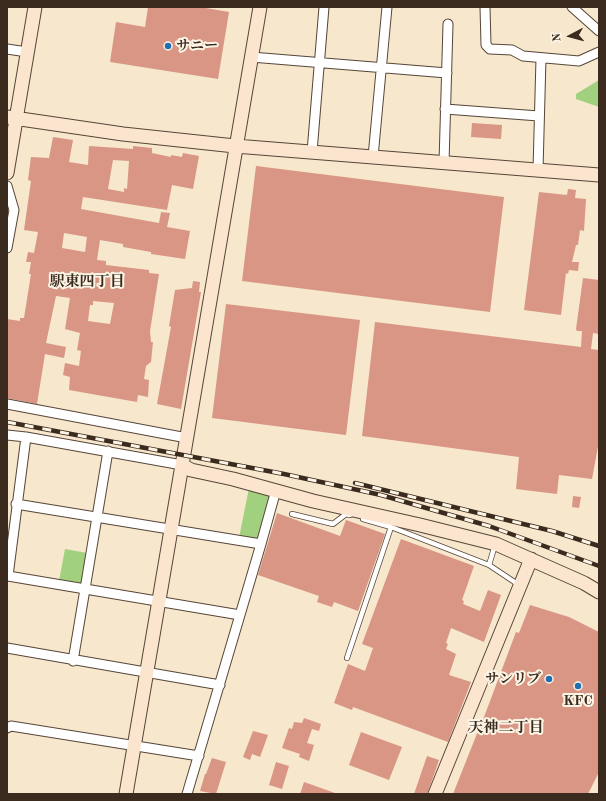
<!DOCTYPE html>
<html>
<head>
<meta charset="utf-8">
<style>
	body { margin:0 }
	#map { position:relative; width:606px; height:801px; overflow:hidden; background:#f6e7cd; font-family:"Old Standard TT",serif }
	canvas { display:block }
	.frame { position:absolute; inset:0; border:8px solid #3b2a1e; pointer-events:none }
	.north { position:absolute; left:550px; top:16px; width:40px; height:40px; -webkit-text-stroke:3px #fcf5e5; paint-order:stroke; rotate:264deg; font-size:11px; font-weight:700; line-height:16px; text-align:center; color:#3b2a1e }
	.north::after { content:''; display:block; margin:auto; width:14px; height:18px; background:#3b2a1e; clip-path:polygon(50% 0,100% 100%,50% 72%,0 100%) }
</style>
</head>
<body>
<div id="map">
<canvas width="606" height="801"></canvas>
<div class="frame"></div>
<div class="north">N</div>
</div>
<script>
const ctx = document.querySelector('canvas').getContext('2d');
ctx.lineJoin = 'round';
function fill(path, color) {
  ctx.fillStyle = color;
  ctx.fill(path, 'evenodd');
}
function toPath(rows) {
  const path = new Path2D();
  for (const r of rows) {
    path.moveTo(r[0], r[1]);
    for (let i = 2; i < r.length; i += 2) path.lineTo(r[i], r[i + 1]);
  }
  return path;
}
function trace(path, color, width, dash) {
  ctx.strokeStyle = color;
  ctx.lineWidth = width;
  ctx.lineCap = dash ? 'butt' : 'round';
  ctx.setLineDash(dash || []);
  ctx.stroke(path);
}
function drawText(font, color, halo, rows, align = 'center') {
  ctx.font = font + ' "Old Standard TT","Noto Serif JP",serif';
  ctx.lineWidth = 4;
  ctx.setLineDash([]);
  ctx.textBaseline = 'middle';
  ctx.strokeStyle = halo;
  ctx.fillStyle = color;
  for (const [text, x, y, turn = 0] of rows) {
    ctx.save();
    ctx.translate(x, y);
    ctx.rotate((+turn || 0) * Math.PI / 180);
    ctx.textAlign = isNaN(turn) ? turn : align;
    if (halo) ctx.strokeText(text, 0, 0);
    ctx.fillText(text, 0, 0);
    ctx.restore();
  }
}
const green = toPath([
	[599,80,599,107,576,99,576,94],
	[249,488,271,496,258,540,239,538],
	[65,549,87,553,82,585,59,581]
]);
const building = toPath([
	[148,7,200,7,229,12,218,79,110,62,116,22,145,27],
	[472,123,502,125,501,139,471,137],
	[53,137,73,140,69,162,88,165,89,146,133,149,133,146,152,148,152,153,171,157,171,155,182,157,183,153,199,156,193,189,172,185,167,210,83,197,81,209,159,223,161,212,170,213,167,227,190,231,185,259,151,254,151,252,123,247,123,244,100,240,97,260,106,261,106,265,149,270,149,273,159,274,150,331,151,342,153,342,151,362,146,366,144,379,149,380,148,397,138,395,137,402,69,390,70,377,63,375,65,363,79,366,81,351,77,350,80,333,65,329,70,298,56,296,46,343,66,347,64,358,45,354,37,404,7,398,7,319,20,321,20,318,24,318,31,274,29,274,31,262,26,262,28,252,34,253,38,232,24,230,31,181,28,180,31,157,49,158],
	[113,160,129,161,127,189,124,188,124,192,108,189],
	[64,233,87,237,85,252,62,248],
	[93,301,114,303,110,324,88,321,90,305,93,305],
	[256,166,504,197,490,312,242,281],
	[568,189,576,190,575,198,586,199,584,231,580,230,578,245,576,245,572,262,579,262,578,271,569,270,568,274,566,273,561,315,524,310,539,192,567,195],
	[583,278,599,280,599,334,593,333,591,349,599,350,599,441,592,479,559,475,557,494,516,489,519,457,362,436,375,322,581,347,582,331,577,331,576,329],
	[193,281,200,282,199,292,201,292,181,409,157,404,171,327,169,326,175,290,192,288],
	[226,304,360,320,346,435,212,418],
	[573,496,581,497,579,508,572,507],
	[277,513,340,536,346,520,385,534,358,611,334,602,332,607,317,602,319,596,258,575],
	[401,539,474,566,462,600,464,601,463,604,480,611,488,590,501,595,484,642,451,628,446,643,448,644,446,649,456,654,449,675,471,682,448,742,353,707,352,710,334,703,348,664,365,671,373,648,362,644],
	[530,605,569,617,599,632,599,772,588,794,453,794,478,731,471,727,472,724,481,725,516,632,519,633],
	[304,718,321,724,319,731,312,729,307,743,314,745,309,761,299,757,300,754,282,748,289,728,292,729,294,722,302,723],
	[253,731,268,735,260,757,252,754,250,760,243,757],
	[361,732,402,747,389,780,349,765],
	[427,756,439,760,435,772,427,794,414,794],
	[212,758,226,762,216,794,200,791,205,774,206,774],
	[276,762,289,766,282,789,269,785],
	[304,782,335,793,335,794,300,794]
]);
const lane = toPath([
	[292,514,333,524,346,514,350,515],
	[363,519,391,527,489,565,519,585],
	[489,565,495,545],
	[347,658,391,527]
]);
const street = toPath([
	[485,7,486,45,490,49,512,50,523,56,579,61,599,52],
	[572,7,599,31],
	[7,49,27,52],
	[251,57,447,73],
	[445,109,539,116],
	[312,152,324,7],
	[373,157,387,7],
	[444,163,448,24],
	[538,170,541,58],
	[7,186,14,210,7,248],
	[7,404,187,438],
	[7,435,26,437,8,576,240,615],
	[26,437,182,465],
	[16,504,261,544,187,794],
	[261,544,276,490],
	[7,648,220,685],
	[73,661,108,451],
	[7,728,11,726,199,756]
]);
const secondary = toPath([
	[7,117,123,134,235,146,599,175],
	[7,173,35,7],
	[182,465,191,470,233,479,313,501,420,525,496,544,584,583,599,592],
	[126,794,260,7],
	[435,794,531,559]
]);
const rail = toPath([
	[7,422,284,474,381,495,489,526,599,566],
	[355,483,552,531,599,546]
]);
const markers = [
	[168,46,4,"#1f6fb2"],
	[549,679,4,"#1f6fb2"],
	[578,686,4,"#1f6fb2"]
];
const poiNames = [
	["サニー",176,46],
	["サンリブ",541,679,"right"],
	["KFC",578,701,"center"]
];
const neighbourhoodNames = [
	["駅東四丁目",87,282],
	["天神二丁目",506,728]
];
fill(green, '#a1d07f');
fill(building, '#da9684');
trace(lane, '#574638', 6);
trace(street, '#574638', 11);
trace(secondary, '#574638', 15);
trace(lane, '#fff', 4.5);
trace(street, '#fff', 9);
trace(secondary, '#fce5cf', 13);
trace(rail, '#3b2a1e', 4.5);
trace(rail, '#fcf5e5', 3, [9]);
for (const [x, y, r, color] of markers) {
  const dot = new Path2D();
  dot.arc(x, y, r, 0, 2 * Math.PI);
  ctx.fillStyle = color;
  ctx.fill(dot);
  trace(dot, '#fcf5e5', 1.5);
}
drawText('bold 14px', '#3b2a1e', '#fcf5e5', poiNames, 'left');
drawText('bold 15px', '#3b2a1e', '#fcf5e5', neighbourhoodNames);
</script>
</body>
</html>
